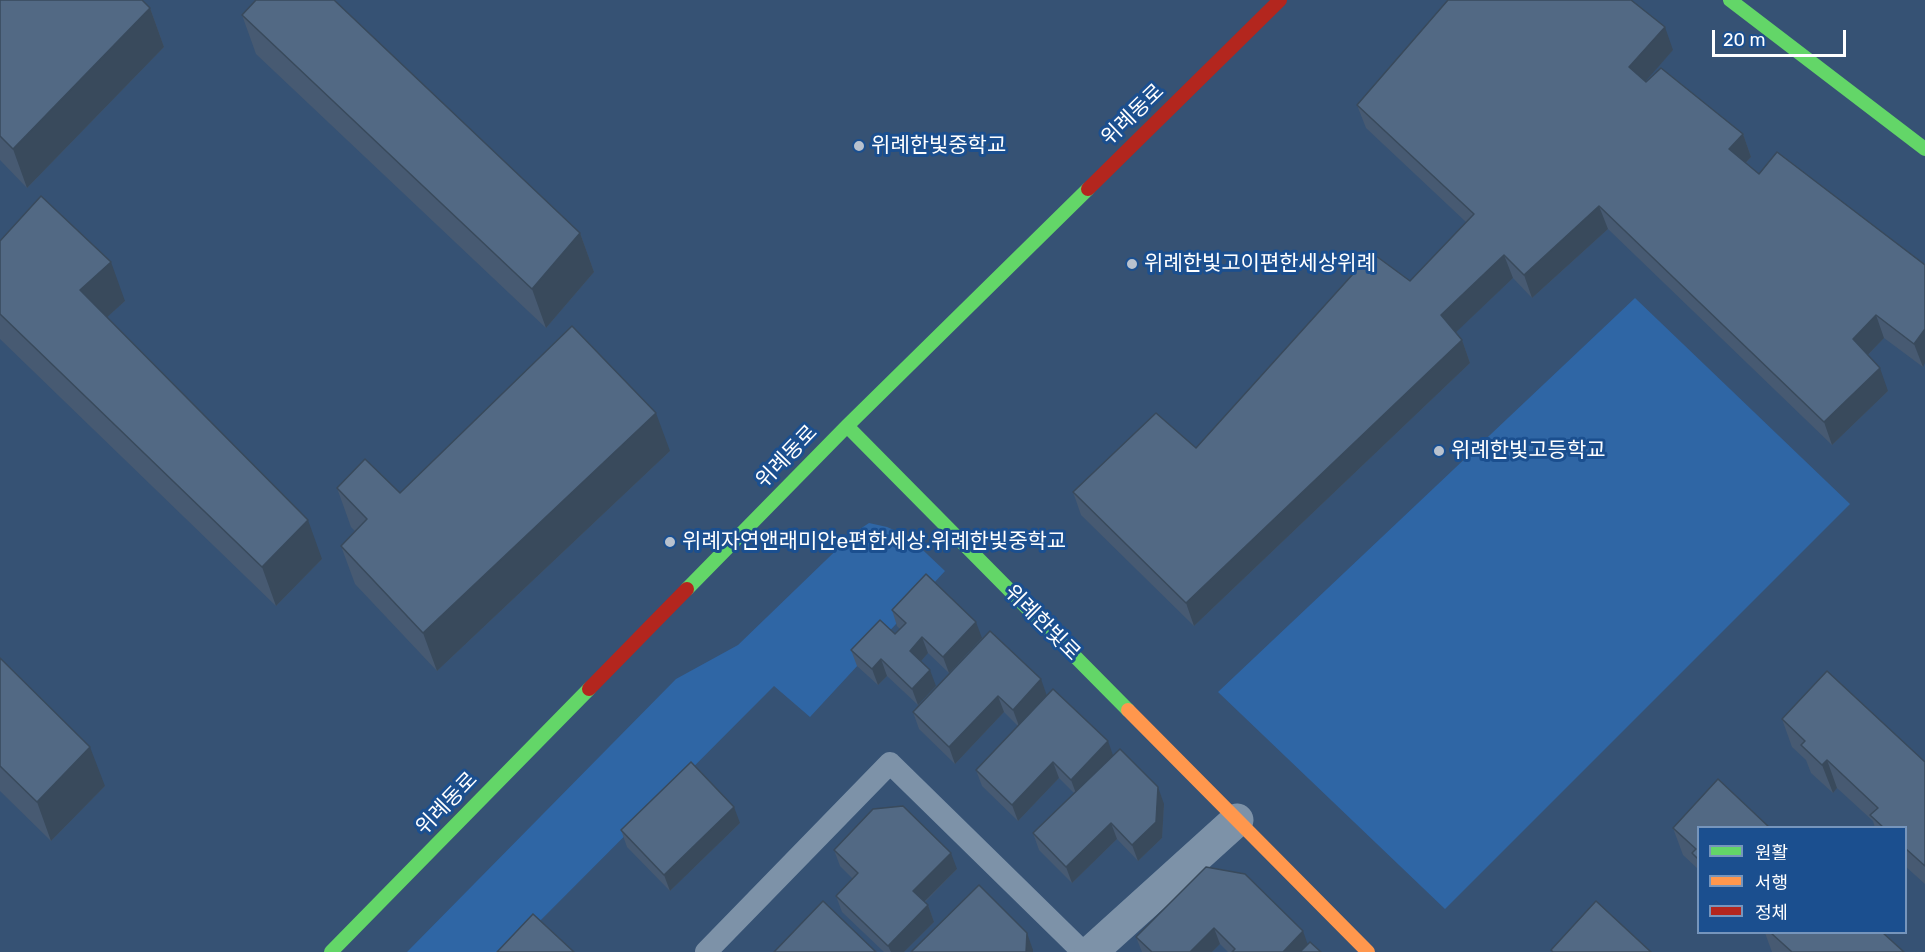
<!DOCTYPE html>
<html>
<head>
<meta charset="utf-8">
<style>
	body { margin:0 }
	#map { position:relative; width:1925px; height:952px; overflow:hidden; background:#365274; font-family:Rubik,"Noto Sans KR",sans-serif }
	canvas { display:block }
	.legend { position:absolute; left:1697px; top:826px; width:210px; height:108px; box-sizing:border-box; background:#1b4f8f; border:2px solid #7695bc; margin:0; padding:8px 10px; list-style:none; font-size:18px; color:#fff }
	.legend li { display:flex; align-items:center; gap:12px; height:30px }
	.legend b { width:30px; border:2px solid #7695bc }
	.scale { position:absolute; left:1712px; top:30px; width:134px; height:27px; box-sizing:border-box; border:3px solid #fff; border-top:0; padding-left:8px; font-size:18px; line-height:21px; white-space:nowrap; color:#fff; -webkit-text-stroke:4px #1b4f8f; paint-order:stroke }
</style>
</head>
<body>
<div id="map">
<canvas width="1925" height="952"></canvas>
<ul class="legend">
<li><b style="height:8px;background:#63d668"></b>원활</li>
<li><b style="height:8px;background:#ff974d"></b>서행</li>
<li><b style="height:8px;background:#b3261e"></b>정체</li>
</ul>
<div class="scale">20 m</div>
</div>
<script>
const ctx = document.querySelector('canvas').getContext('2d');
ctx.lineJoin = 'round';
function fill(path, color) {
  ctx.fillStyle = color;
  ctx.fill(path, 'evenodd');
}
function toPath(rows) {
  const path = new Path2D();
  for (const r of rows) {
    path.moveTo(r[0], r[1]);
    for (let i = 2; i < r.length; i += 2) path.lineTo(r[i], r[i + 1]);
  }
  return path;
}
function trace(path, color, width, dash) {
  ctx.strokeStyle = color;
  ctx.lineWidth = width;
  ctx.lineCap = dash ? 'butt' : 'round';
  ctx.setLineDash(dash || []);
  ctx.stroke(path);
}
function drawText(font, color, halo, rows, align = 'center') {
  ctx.font = font + ' Rubik,"Noto Sans KR",sans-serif';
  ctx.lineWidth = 6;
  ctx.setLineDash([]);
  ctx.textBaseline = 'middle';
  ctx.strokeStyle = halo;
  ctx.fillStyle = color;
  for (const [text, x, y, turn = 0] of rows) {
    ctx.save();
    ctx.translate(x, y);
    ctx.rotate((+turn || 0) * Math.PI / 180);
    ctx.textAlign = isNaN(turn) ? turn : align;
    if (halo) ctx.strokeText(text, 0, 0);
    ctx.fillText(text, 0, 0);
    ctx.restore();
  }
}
const green = toPath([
	[1635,298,1850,504,1445,909,1218,692],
	[869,523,887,527,908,536,945,571,810,717,774,686,509,952,407,952,676,679,738,645,854,533]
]);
const lane = toPath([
	[706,952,890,763,1083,952]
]);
const street = toPath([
	[1091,952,1237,820]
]);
const fast = toPath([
	[1730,0,1925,149],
	[847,426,1128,710],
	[687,589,847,426,1088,189],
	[331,952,589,689]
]);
const slow = toPath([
	[1128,710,1368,952]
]);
const jam = toPath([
	[1088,189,1280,0],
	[589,689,687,589]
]);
const wall = toPath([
	[0,0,150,8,164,47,27,188,0,160],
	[242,15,580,233,594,272,546,328,256,54],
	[1673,50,1645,81,1743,134,1751,157,1746,163,1759,174,1925,265,1923,367,1884,338,1868,355,1888,391,1832,445,1608,229,1532,298,1513,278,1456,332,1462,340,1470,363,1194,626,1081,515,1073,492,1196,448,1410,281,1466,222,1366,128,1357,105],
	[0,241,125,301,107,317,322,559,276,606,0,339],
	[670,451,437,671,355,584,341,546,355,531,351,527,337,488,400,493],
	[892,610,982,638,949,673,928,653,921,661,936,686,918,705,887,676,878,685,857,666,851,650,895,634,900,629,897,626],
	[990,631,1047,695,1164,804,1162,838,1138,861,1117,839,1072,883,1039,850,1033,833,1074,793,1059,778,1018,821,982,786,976,770,1018,726,1004,712,955,764,919,729,913,712],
	[0,658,105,786,51,841,0,791],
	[1782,719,1925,762,1925,884,1905,866,1905,828,1875,828,1873,821,1837,788,1833,793,1811,773,1806,760,1792,747],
	[740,823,670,891,627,847,621,830],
	[1673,828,1698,828,1698,871,1698,869,1683,855],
	[834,850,957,869,925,902,928,905,934,922,904,952,884,952,842,912,836,896,853,879,840,866],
	[1206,867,1308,944,1321,952,1228,952,1220,944,1212,952,1142,952,1136,937],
	[1765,933,1883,933,1904,952,1772,952]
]);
const shadedWall = toPath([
	[150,8,164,47,27,188,13,149],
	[1665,27,1673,50,1638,90,1629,67],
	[1743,134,1751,157,1737,172,1729,149],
	[1599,206,1608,229,1532,298,1524,275],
	[580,233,594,272,546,328,532,289],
	[1504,255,1513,278,1450,338,1441,315],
	[111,262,125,301,94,329,80,290],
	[1876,315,1884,338,1861,362,1853,339],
	[1925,329,1925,363,1923,367,1914,344],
	[1462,340,1470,363,1194,626,1186,603],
	[1880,368,1888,391,1832,445,1824,422],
	[656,413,670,451,437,671,423,633],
	[308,520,322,559,276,606,262,567],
	[976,622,982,638,949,673,943,657],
	[922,637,928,653,916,667,910,651],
	[881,659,887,676,878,685,872,669],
	[930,670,936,686,918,705,912,689],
	[1041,679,1047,696,1019,726,1013,710],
	[998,696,1004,712,955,764,949,747],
	[1108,741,1114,758,1077,796,1071,780],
	[90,747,105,786,51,841,37,802],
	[1827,760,1837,788,1833,793,1822,765],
	[1053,762,1059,778,1018,821,1012,805],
	[1158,787,1164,804,1162,838,1138,861,1132,845],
	[734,807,740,823,670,891,664,875],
	[1111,823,1117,839,1072,883,1066,867],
	[951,853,957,869,919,907,913,891],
	[928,905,934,922,904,952,891,952,888,946],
	[1214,928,1220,944,1212,952,1190,952],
	[1303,931,1309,948,1305,952,1283,952],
	[1027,933,1033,950,1033,952,1026,952]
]);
const building = toPath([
	[0,0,142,0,150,8,13,149,0,136,0,0],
	[256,0,334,0,580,233,532,289,242,15,256,0],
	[1448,0,1631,0,1665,27,1629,67,1646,82,1661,68,1743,134,1729,149,1759,174,1777,152,1925,265,1925,329,1914,344,1876,315,1853,339,1880,368,1824,422,1599,206,1524,275,1504,255,1441,315,1462,340,1186,603,1073,492,1156,413,1196,448,1372,253,1410,281,1474,214,1357,105,1448,0],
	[41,196,111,262,80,290,308,520,262,567,0,314,0,241,41,196],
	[572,326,656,413,423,633,341,546,367,519,337,488,365,459,400,493,572,326],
	[926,574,976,622,943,657,922,637,910,651,930,670,912,689,881,659,872,669,851,650,880,620,895,634,906,623,892,610,926,574],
	[990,631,1041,679,1013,710,998,696,949,747,913,712,990,631],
	[0,658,90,747,37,802,0,766,0,658],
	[1827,671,1925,762,1925,866,1905,848,1905,828,1884,828,1870,815,1878,808,1827,760,1822,765,1801,745,1805,741,1782,719,1827,671],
	[1053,689,1108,741,1071,780,1053,762,1012,805,976,770,1053,689],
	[1120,749,1158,787,1156,822,1132,845,1111,823,1066,867,1033,833,1120,749],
	[691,762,734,807,664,875,621,830,691,762],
	[1718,779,1770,828,1698,828,1698,859,1692,853,1696,849,1673,828,1718,779],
	[903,806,951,853,913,891,928,905,888,946,836,896,858,873,834,850,873,809,903,806],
	[1206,867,1245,874,1303,931,1283,952,1232,952,1235,949,1214,928,1190,952,1152,952,1136,937,1206,867],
	[979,885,1027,933,1026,952,911,952,979,885],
	[823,901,876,952,774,952,823,901],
	[1596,901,1651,952,1553,952,1551,950,1596,901],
	[533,914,574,952,497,952,533,914],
	[1771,933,1883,933,1904,952,1792,952,1771,933],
	[1310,942,1321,952,1300,952,1310,942]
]);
const markers = [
	[859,146,6,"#b9c2ce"],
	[1132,264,6,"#b9c2ce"],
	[1439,451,6,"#b9c2ce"],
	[670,542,6,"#b9c2ce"]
];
const streetNames = [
	["위례동로",1133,115,-44],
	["위례동로",787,457,-46],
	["위례한빛로",1042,623,45],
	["위례동로",447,804,-46]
];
const poiNames = [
	["위례한빛중학교",871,146],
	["위례한빛고이편한세상위례",1144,264],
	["위례한빛고등학교",1451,451],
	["위례자연앤래미안e편한세상.위례한빛중학교",682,542]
];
fill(green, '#2f66a5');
trace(lane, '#7d92a8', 22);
trace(street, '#7d92a8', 33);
trace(fast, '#63d668', 14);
trace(slow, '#ff974d', 14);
trace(jam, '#b3261e', 14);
fill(wall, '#475a72');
fill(shadedWall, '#394a5c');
fill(building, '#526984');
trace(building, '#394a5c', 1.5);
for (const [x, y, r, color] of markers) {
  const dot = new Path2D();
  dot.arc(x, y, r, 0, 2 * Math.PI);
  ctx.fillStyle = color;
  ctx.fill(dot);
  trace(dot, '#1b4f8f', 2);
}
drawText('21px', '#fff', '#1b4f8f', streetNames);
drawText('21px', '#fff', '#1b4f8f', poiNames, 'left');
</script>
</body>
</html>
